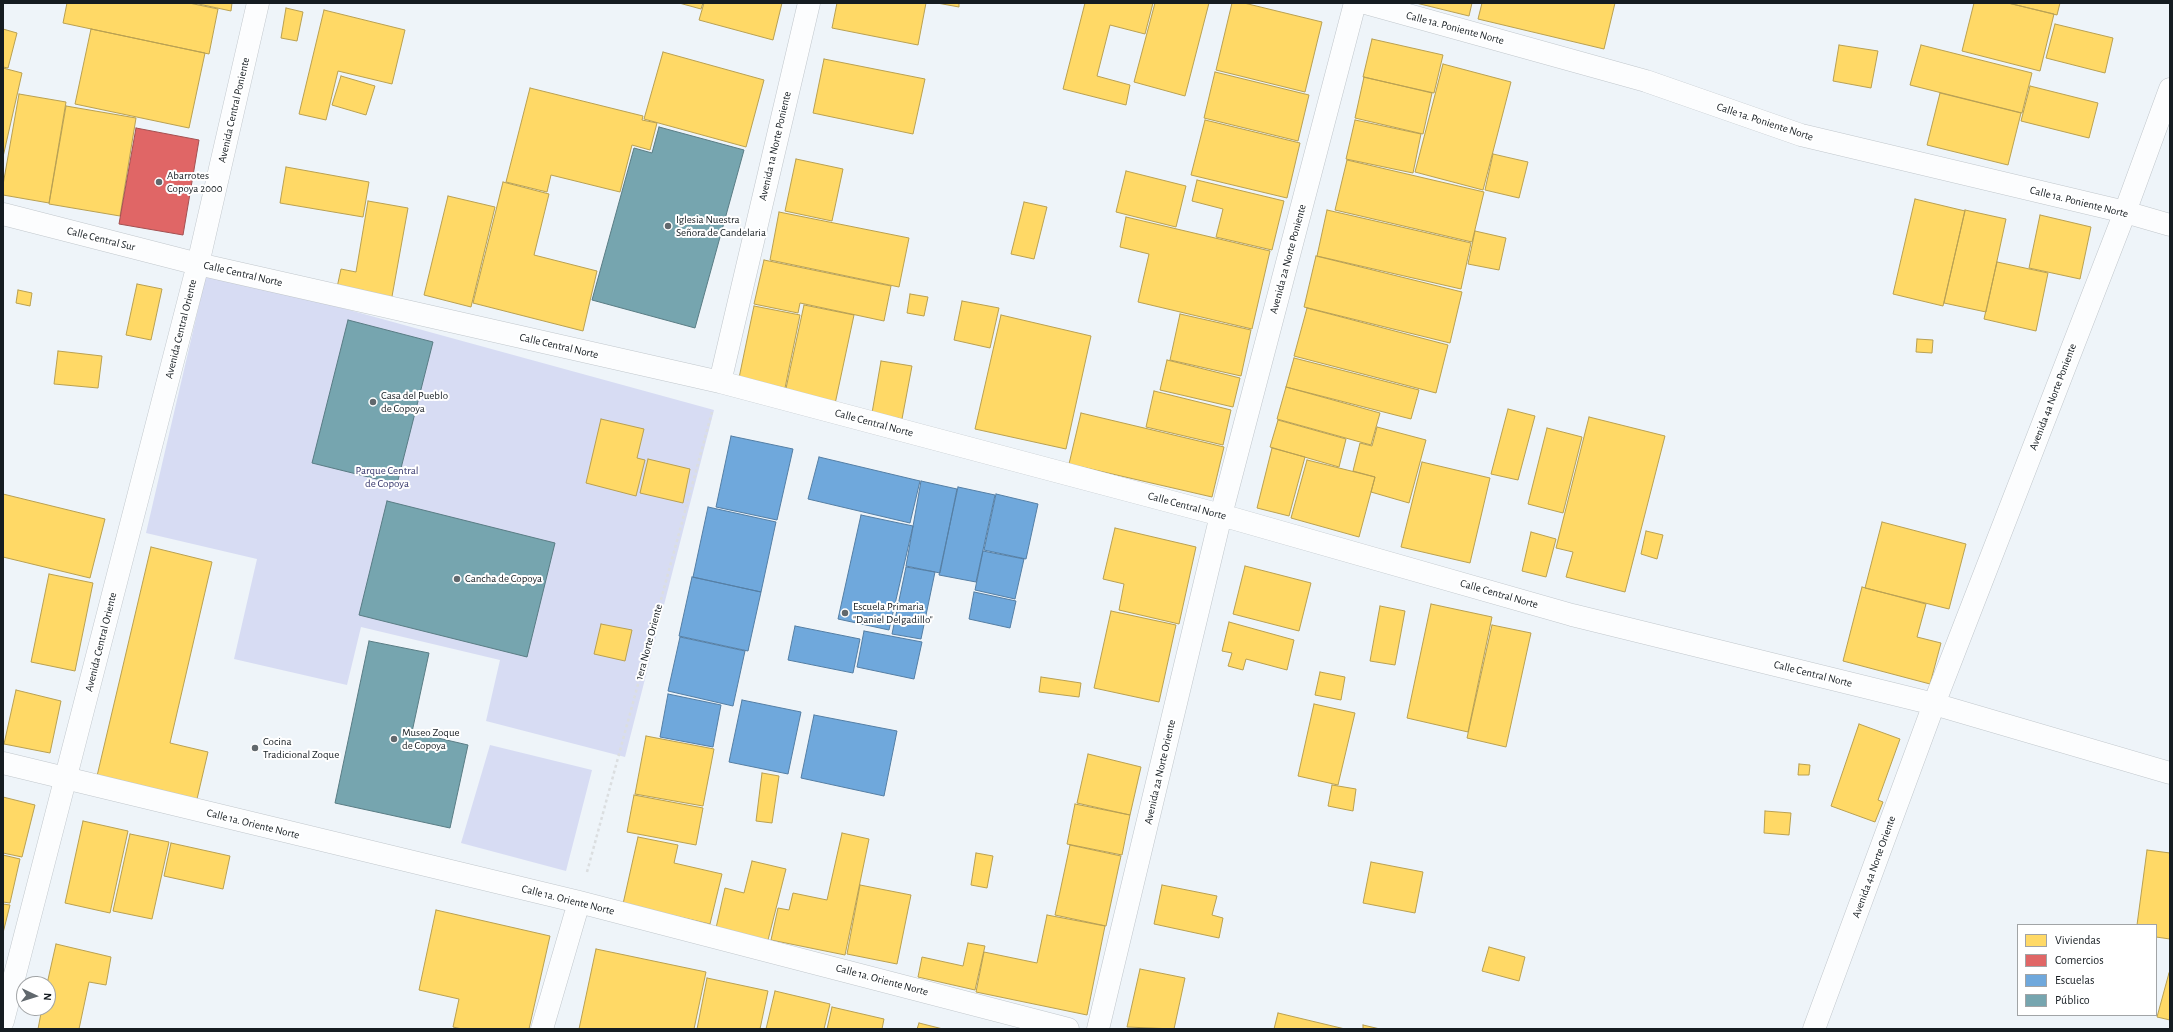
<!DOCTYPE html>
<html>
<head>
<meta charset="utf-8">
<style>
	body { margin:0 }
	#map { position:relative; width:2173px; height:1032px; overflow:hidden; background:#eef4f9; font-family:"Alegreya Sans",sans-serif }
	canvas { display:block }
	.frame { position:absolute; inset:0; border:4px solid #151c21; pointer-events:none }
	.legend { position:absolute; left:2017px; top:924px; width:140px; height:92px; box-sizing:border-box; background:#fff; border:1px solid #a1a4a6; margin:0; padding:5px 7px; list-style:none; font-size:12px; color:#151c21 }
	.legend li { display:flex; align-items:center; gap:8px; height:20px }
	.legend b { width:20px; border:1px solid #a1a4a6 }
	.north { position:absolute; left:16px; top:976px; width:40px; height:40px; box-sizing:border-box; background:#fff; border:1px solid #a1a4a6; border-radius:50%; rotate:94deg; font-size:11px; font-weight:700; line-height:16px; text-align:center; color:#151c21 }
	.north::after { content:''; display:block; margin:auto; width:14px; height:18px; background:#61686d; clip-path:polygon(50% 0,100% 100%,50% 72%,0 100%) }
</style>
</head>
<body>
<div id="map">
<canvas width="2173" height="1032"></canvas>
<div class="frame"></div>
<ul class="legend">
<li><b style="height:11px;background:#ffd966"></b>Viviendas</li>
<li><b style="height:11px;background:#e06666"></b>Comercios</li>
<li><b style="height:11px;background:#6fa8dc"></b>Escuelas</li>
<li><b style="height:11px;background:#76a5af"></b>Público</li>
</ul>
<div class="north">N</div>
</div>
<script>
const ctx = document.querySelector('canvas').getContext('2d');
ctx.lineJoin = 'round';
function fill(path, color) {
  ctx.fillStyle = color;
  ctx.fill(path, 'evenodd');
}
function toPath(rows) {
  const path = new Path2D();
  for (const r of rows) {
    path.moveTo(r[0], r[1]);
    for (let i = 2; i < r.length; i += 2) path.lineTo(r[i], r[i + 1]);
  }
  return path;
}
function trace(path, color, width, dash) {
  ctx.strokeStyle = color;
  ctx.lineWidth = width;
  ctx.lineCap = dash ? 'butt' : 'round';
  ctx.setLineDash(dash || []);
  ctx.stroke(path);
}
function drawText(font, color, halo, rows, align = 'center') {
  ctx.font = font + ' "Alegreya Sans",sans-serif';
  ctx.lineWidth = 4;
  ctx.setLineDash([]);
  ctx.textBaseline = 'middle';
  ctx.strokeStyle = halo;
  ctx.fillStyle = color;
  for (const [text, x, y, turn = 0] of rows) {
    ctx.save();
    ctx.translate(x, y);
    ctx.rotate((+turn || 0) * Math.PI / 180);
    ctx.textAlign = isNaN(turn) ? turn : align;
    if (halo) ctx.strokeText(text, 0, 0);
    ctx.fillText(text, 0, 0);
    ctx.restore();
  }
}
const green = toPath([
	[207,271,714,410,625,757,486,721,500,660,361,627,347,685,234,659,257,559,146,533],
	[490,745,592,770,566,871,461,843]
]);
const homes = toPath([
	[67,3,189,3,218,9,209,54,63,23,67,3],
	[194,3,232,3,231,11,194,3],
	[679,3,703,3,701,9,679,3],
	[704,3,782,3,773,40,699,20,704,3],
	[837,3,926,3,918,45,832,28,837,3],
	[937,3,959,3,959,7,937,3],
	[1085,3,1153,3,1145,34,1110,25,1097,76,1130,85,1126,105,1063,89,1085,3],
	[1155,3,1209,3,1185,96,1134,82,1155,3],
	[1232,3,1244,3,1322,22,1305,92,1216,70,1232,3],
	[1416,3,1472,3,1469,16,1416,3],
	[1482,3,1615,3,1604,49,1478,19,1482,3],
	[1974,3,2008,3,2054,14,2040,71,1962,51,1974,3],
	[2008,3,2060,3,2057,15,2008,3],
	[286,8,303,12,297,41,281,38,286,8],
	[324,10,405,30,392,84,338,71,326,120,299,114,324,10],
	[2055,24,2113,38,2105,73,2046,58,2055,24],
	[3,29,17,33,8,68,3,67,3,29],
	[91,29,205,53,189,128,75,104,91,29],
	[1372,39,1443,55,1434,93,1363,77,1372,39],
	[1839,45,1878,51,1871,88,1833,81,1839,45],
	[1921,45,2032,73,2022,113,1910,85,1921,45],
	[663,52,764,80,746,147,644,119,663,52],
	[824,59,925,79,913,134,813,113,824,59],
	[1443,64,1511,82,1483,190,1415,172,1443,64],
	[3,68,22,73,3,157,3,68],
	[1215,72,1309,95,1298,141,1204,118,1215,72],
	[341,76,375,86,366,115,332,105,341,76],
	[1364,77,1432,93,1423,134,1355,118,1364,77],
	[2030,86,2098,103,2089,138,2021,121,2030,86],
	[530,88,643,116,642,120,657,123,650,150,632,145,620,192,551,175,547,192,506,182,530,88],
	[1940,93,2021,113,2008,165,1927,145,1940,93],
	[19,94,66,102,49,203,3,195,3,185,19,94],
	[66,106,136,118,120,216,49,204,66,106],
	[1205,120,1300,143,1287,198,1191,175,1205,120],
	[1355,120,1421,134,1413,173,1346,159,1355,120],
	[1493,154,1528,162,1519,198,1485,190,1493,154],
	[796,159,843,169,832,221,785,211,796,159],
	[1347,160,1484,192,1472,242,1335,210,1347,160],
	[286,167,369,182,363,217,280,203,286,167],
	[1126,171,1186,186,1176,227,1116,212,1126,171],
	[1197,180,1284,201,1272,250,1216,237,1223,209,1192,201,1197,180],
	[503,182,549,194,534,255,597,271,583,331,473,303,503,182],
	[448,196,495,207,471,307,424,295,448,196],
	[1915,199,1965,211,1943,306,1893,294,1915,199],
	[368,201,408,208,391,302,336,292,341,269,356,272,368,201],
	[1024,202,1047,207,1034,259,1011,254,1024,202],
	[1327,210,1471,243,1461,289,1317,256,1327,210],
	[1965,210,2006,219,1986,312,1944,303,1965,210],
	[779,212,909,238,899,287,770,260,779,212],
	[2040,215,2091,227,2080,279,2029,268,2040,215],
	[1126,217,1270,251,1252,329,1138,302,1149,254,1120,247,1126,217],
	[1475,231,1506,238,1499,270,1468,264,1475,231],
	[1316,256,1462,292,1450,343,1304,307,1316,256],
	[764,260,891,286,884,321,800,303,798,313,754,304,764,260],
	[1997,262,2048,273,2036,331,1984,319,1997,262],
	[137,284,162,289,151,340,126,335,137,284],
	[18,290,32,293,30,306,16,303,18,290],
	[910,294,928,297,924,316,907,313,910,294],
	[962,301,999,308,990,348,954,340,962,301],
	[804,305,854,315,835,404,785,393,804,305],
	[754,306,800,315,785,388,739,378,754,306],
	[1307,308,1448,345,1436,393,1294,356,1307,308],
	[1180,314,1251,330,1241,376,1170,360,1180,314],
	[1001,315,1091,336,1066,449,975,429,1001,315],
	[1917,339,1933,340,1932,353,1916,352,1917,339],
	[58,351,102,356,98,388,54,384,58,351],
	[1294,358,1419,390,1411,419,1286,387,1294,358],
	[1167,360,1240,378,1233,407,1160,390,1167,360],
	[881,361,912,366,902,419,872,413,881,361],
	[1286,387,1380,413,1371,445,1277,419,1286,387],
	[1154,391,1231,410,1223,445,1146,427,1154,391],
	[1508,409,1535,416,1518,480,1491,474,1508,409],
	[1081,413,1224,447,1212,497,1069,464,1081,413],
	[1589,417,1665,436,1625,592,1566,577,1573,552,1556,548,1589,417],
	[601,419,644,429,637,458,645,460,636,496,586,483,601,419],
	[1278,420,1346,439,1339,467,1270,447,1278,420],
	[1377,427,1426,440,1409,503,1371,492,1375,477,1353,471,1360,443,1372,446,1377,427],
	[1547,428,1582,437,1563,513,1528,504,1547,428],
	[1272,448,1305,457,1289,516,1257,508,1272,448],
	[648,459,690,469,683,503,640,493,648,459],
	[1307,460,1375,477,1359,537,1291,518,1307,460],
	[1422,462,1490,478,1470,563,1401,547,1422,462],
	[3,494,105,519,90,578,3,557,3,494],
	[1882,522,1966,544,1949,609,1865,588,1882,522],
	[1115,528,1196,547,1179,624,1119,610,1124,584,1103,579,1115,528],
	[1646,531,1663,535,1657,559,1641,554,1646,531],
	[1531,532,1556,539,1546,577,1522,571,1531,532],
	[151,547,212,562,170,743,208,752,197,799,97,776,151,547],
	[1245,566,1311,583,1299,631,1233,614,1245,566],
	[49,574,93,583,75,671,31,662,49,574],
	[1862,587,1926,604,1917,637,1941,643,1930,684,1843,661,1862,587],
	[1431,604,1492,617,1468,732,1407,718,1431,604],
	[1380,606,1405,611,1395,665,1370,661,1380,606],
	[1111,611,1176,625,1159,702,1094,688,1111,611],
	[1229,622,1294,640,1287,670,1246,659,1243,670,1228,666,1232,653,1222,651,1229,622],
	[601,624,632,630,625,661,594,654,601,624],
	[1492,625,1531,633,1506,747,1467,738,1492,625],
	[1320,672,1345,677,1341,700,1315,695,1320,672],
	[1041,677,1081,683,1079,697,1039,692,1041,677],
	[16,690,61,701,50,753,4,744,16,690],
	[1314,704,1355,713,1338,785,1298,776,1314,704],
	[1859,724,1900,739,1878,800,1883,802,1875,822,1831,806,1859,724],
	[646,736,714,749,703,806,635,794,646,736],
	[1088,754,1141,767,1130,815,1077,803,1088,754],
	[1799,764,1810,765,1809,775,1798,775,1799,764],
	[762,773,779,776,772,823,756,821,762,773],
	[1332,785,1356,789,1353,811,1328,806,1332,785],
	[634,795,703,808,696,845,627,832,634,795],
	[3,797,35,805,22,857,3,853,3,797],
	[1075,804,1130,815,1122,855,1067,844,1075,804],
	[1765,811,1791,813,1789,835,1764,833,1765,811],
	[83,821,128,831,110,913,65,903,83,821],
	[842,833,869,839,845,955,771,940,778,908,789,910,793,893,827,900,842,833],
	[130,834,169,842,152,919,113,911,130,834],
	[638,837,678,845,674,863,722,874,710,924,623,904,638,837],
	[171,843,230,856,223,889,164,876,171,843],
	[1070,845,1121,856,1106,926,1055,915,1070,845],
	[2147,850,2170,853,2170,939,2156,937,2156,925,2137,925,2147,850],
	[976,853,993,856,987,888,971,885,976,853],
	[3,855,20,859,10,903,3,902,3,855],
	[752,861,786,869,768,940,716,928,725,888,744,893,752,861],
	[1371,862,1423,872,1415,913,1363,903,1371,862],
	[860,885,911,895,897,964,847,954,860,885],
	[1162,885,1217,896,1212,915,1223,918,1219,938,1154,924,1162,885],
	[3,904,10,905,3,933,3,904],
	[436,910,550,936,529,1029,462,1029,453,1027,459,999,419,990,436,910],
	[1047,915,1105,926,1087,1015,976,992,984,952,1037,963,1047,915],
	[968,943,985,946,975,990,918,977,922,957,963,966,968,943],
	[56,944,111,957,106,985,89,982,79,1029,38,1029,42,1008,48,1008,47,984,56,944],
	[1489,947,1525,957,1519,981,1482,971,1489,947],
	[596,949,706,972,694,1029,579,1029,596,949],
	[1140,969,1185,978,1174,1029,1127,1027,1140,969],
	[2169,973,2170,973,2170,1020,2157,1017,2169,973],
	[707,978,768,991,760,1029,697,1029,707,978],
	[775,991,830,1004,824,1029,766,1029,775,991],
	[832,1007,884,1019,882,1029,827,1029,832,1007],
	[1278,1013,1345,1029,1274,1029,1278,1013],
	[919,1023,943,1029,917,1029,919,1023],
	[1363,1025,1380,1029,1363,1029,1363,1025]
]);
const shops = toPath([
	[136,128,199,140,183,235,119,224,136,128]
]);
const schools = toPath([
	[731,436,793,449,777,520,716,507,731,436],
	[819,457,920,481,910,523,808,499,819,457],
	[921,481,957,489,940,573,906,566,921,481],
	[958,487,995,495,976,582,939,575,958,487],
	[996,494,1038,504,1026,559,984,550,996,494],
	[708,507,776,522,761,592,693,577,708,507],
	[861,515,913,526,889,630,838,619,861,515],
	[983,551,1024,559,1015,599,975,590,983,551],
	[906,567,935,572,921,639,892,634,906,567],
	[692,577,761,592,748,651,679,636,692,577],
	[974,592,1016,601,1010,628,969,619,974,592],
	[795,626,860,639,853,673,788,660,795,626],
	[864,631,922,642,914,679,857,667,864,631],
	[680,637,745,651,733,706,668,691,680,637],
	[668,694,721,705,713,747,660,737,668,694],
	[742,700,801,712,788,774,729,762,742,700],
	[814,715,897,731,884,796,801,778,814,715]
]);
const public = toPath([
	[659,127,744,150,695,328,592,300,634,148,652,153,659,127],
	[348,320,433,342,397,484,312,463,348,320],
	[387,501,555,543,527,657,359,615,387,501],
	[369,641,429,653,412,732,468,745,450,828,335,803,369,641]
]);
const path = toPath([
	[587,872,712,412]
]);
const minor = toPath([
	[258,3,198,264,720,382,1221,515,1572,615,1934,704,2170,773],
	[1365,3,1646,81,1801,135,2125,212,2170,225],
	[720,382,809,3],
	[3,763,579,902,1068,1029],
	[542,1029,579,902],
	[1098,1029,1221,515,1355,3],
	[1814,1029,1934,704,2125,212,2170,89]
]);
const tertiary = toPath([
	[3,214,198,264,3,1021]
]);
const markers = [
	[159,182,4,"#61686d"],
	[668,226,4,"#61686d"],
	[373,402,4,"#61686d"],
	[457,579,4,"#61686d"],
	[845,613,4,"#61686d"],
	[394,739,4,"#61686d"],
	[255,748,4,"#61686d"]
];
const streetNames = [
	["Calle 1a. Poniente Norte",1455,28,15],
	["Avenida Central Poniente",234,110,-77],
	["Calle 1a. Poniente Norte",1765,122,18],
	["Avenida 1a Norte Poniente",775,146,-77],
	["Calle 1a. Poniente Norte",2079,202,14],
	["Calle Central Sur",101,239,14],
	["Avenida 2a Norte Poniente",1288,259,-75],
	["Calle Central Norte",243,274,13],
	["Avenida Central Oriente",181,329,-76],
	["Calle Central Norte",559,346,13],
	["Avenida 4a Norte Poniente",2053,397,-69],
	["Calle Central Norte",874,423,15],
	["Calle Central Norte",1187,506,15],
	["Calle Central Norte",1499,594,16],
	["Avenida Central Oriente",101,642,-76],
	["1era Norte Oriente",649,642,-75],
	["Calle Central Norte",1813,674,14],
	["Avenida 2a Norte Oriente",1160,772,-77],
	["Calle 1a. Oriente Norte",253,824,14],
	["Avenida 4a Norte Oriente",1874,867,-70],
	["Calle 1a. Oriente Norte",568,900,14],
	["Calle 1a. Oriente Norte",882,980,15]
];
const poiNames = [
	["Abarrotes",167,176],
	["Copoya 2000",167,189],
	["Iglesia Nuestra",676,220],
	["Señora de Candelaria",676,233],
	["Casa del Pueblo",381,396],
	["de Copoya",381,409],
	["Cancha de Copoya",465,579],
	["Escuela Primaria",853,607],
	["\"Daniel Delgadillo\"",853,620],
	["Museo Zoque",402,733],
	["de Copoya",402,746],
	["Cocina",263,742],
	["Tradicional Zoque",263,755]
];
const parkNames = [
	["Parque Central",387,471],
	["de Copoya",387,484]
];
fill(green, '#d7dcf3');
fill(homes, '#ffd966');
trace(homes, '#b9a051', 1);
fill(shops, '#e06666');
trace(shops, '#a35051', 1);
fill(schools, '#6fa8dc');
trace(schools, '#547ea4', 1);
fill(public, '#76a5af');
trace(public, '#597c84', 1);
trace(minor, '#c1c7cc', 23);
trace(tertiary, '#c1c7cc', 23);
trace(path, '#dbdee0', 2.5, [3, 3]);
trace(minor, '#fcfdfe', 22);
trace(tertiary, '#fcfdfe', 22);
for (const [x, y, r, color] of markers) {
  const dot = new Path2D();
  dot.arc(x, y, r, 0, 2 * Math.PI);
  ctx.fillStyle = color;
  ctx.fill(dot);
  trace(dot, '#fff', 1.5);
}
drawText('11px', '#151c21', '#fff', streetNames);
drawText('11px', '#151c21', '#fff', poiNames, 'left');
drawText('11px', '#35366c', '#fff', parkNames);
</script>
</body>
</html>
